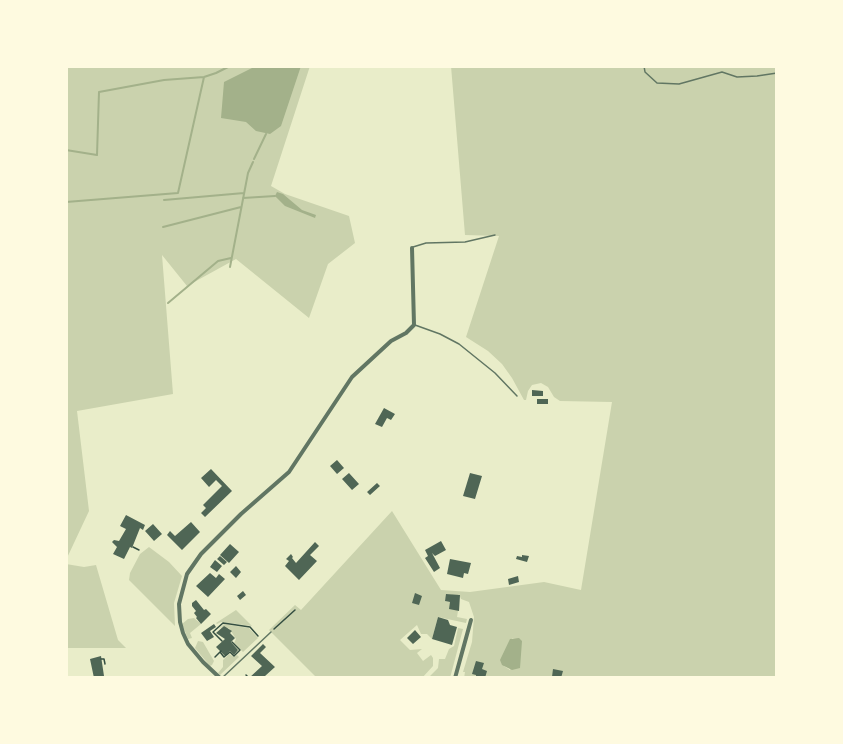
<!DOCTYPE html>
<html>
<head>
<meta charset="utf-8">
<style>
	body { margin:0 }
	#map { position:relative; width:843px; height:744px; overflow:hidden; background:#e9edc9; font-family:"Libre Baskerville",serif }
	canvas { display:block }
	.frame { position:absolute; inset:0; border:68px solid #fefae0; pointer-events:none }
</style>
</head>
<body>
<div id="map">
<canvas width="843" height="744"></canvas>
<div class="frame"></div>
</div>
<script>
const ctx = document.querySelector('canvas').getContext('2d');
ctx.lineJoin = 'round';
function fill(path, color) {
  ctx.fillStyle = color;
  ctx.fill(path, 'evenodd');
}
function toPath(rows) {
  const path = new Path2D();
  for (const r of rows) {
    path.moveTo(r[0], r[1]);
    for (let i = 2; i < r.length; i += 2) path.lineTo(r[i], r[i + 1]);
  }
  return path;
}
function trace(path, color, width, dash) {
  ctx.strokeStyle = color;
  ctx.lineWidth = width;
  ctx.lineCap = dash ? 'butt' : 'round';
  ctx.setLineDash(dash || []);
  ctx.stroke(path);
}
const green = toPath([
	[66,66,310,66,271,186,285,194,349,216,355,243,328,264,309,318,236,259,187,286,162,255,173,394,77,411,89,511,66,560],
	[451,66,777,66,777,678,464,678,465,672,463,672,472,642,474,617,469,602,461,599,459,594,458,596,447,594,445,601,450,602,458,611,457,617,467,619,466,623,438,617,432,639,427,634,421,634,417,625,400,640,410,650,422,649,417,653,423,661,431,655,433,658,433,666,422,678,317,678,269,630,295,605,301,610,392,511,441,590,470,592,544,582,581,590,612,402,560,401,554,397,548,387,541,383,532,385,528,391,526,400,524,400,512,378,502,364,488,351,466,337,499,236,465,235],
	[512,638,517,639,510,670,504,666],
	[149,547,169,562,182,576,174,603,175,626,129,580,130,573,140,554],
	[66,564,84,567,96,565,118,640,126,648,66,648],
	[236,610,252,626,221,622,217,624,216,623],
	[194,618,201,624,190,633,192,638,188,639,182,624,188,619],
	[224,624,249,628,258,638,243,652,234,643,236,639,229,628,227,629,224,626,219,629],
	[458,628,463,629,450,678,428,678,438,668,439,659,445,659,449,649,454,646],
	[198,641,203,642,214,661,212,665,210,666,195,648],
	[229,654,234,657,237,655,239,657,220,675,218,673,223,667,223,660]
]);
const water = toPath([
	[256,66,301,66,281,126,270,134,256,131,246,122,221,118,224,82],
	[277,192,283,194,302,210,316,215,315,218,285,206,275,196],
	[519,638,522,641,520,668,512,670,502,665,500,660,510,639]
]);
const stream = toPath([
	[66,150,97,155,99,92,164,80,204,77,216,73,230,66],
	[254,159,266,134],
	[243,198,275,196],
	[164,200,244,193],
	[66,202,178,193,204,77],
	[163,227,241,207],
	[230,267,248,173,253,162],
	[168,303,218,261,231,258]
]);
const building = toPath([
	[532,390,543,391,543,396,532,396],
	[537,399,548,399,548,404,537,404],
	[384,408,395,414,391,420,387,418,382,427,375,424],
	[337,460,344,468,337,474,330,466],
	[211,469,232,491,205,517,201,513,206,508,203,505,222,486,216,480,209,487,201,478],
	[349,473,359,484,352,490,342,479],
	[470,473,482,476,475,499,463,496],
	[377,483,380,486,370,495,367,492],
	[126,515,145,525,143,530,140,528,132,548,130,547,124,559,113,554,117,547,112,542,114,540,119,541,126,529,120,526],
	[191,522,200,532,182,550,167,535,170,531,175,536],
	[153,524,162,534,154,541,145,531],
	[441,541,446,550,435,556,432,553,440,568,434,572,425,558,428,556,425,550],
	[315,542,319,546,310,555,317,561,299,580,285,566,289,561,286,559,291,554,293,557,292,558,296,563],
	[230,544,239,552,229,563,220,555],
	[522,555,529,556,527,562,516,559,517,556,522,557],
	[220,556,227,562,224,565,217,559],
	[450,559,471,563,468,574,464,573,463,578,447,574],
	[215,560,222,566,217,572,210,567],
	[236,566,241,572,236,578,230,572],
	[210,573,216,578,219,574,225,579,208,597,196,586],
	[518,576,519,582,509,585,508,579],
	[243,591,246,595,240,600,237,596],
	[415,593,422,596,419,605,412,603],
	[446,594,460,595,459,611,449,609,450,602,445,601],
	[196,600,204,610,206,609,211,614,201,624,196,618,197,617,194,613,196,611,192,606,192,603],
	[438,617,448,620,450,625,457,627,452,645,432,639],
	[214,624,216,627,210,631,214,637,207,641,201,633],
	[224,626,232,631,230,633,235,638,231,642,238,650,234,655,230,651,225,656,216,647,225,639,216,633],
	[415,630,421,637,413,644,407,638],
	[263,644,266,647,260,653,275,667,265,676,267,678,249,678,262,666,251,656],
	[101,656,104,676,94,678,90,659],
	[476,661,484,663,482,669,487,671,485,678,476,677,476,675,472,674],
	[553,669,563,671,561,678,552,677]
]);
const path = toPath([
	[133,547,139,550],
	[274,629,295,610],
	[222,641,213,632,223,623,250,627,258,636],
	[220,652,224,657,230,652,234,656,240,650,232,642],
	[215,657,221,651],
	[101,659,104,659,105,664],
	[246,675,249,678]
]);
const service = toPath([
	[644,66,645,72,657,83,679,84,722,72,737,77,757,76,777,73],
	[413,247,426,243,465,242,495,235],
	[415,325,440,334,459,344,495,373,517,396],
	[222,678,271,632]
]);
const minor = toPath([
	[220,678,203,662,188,644,183,633,180,622,179,604,187,574,201,554,241,514,289,472,352,377,391,341,406,333,414,325,412,248],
	[455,678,471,620]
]);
fill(green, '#cad2ad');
fill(water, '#a3b18a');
trace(stream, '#a3b18a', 2);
fill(building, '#4f6655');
trace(path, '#344e41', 1.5);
trace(service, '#617663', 1.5);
trace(minor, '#617663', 4);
</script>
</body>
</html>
